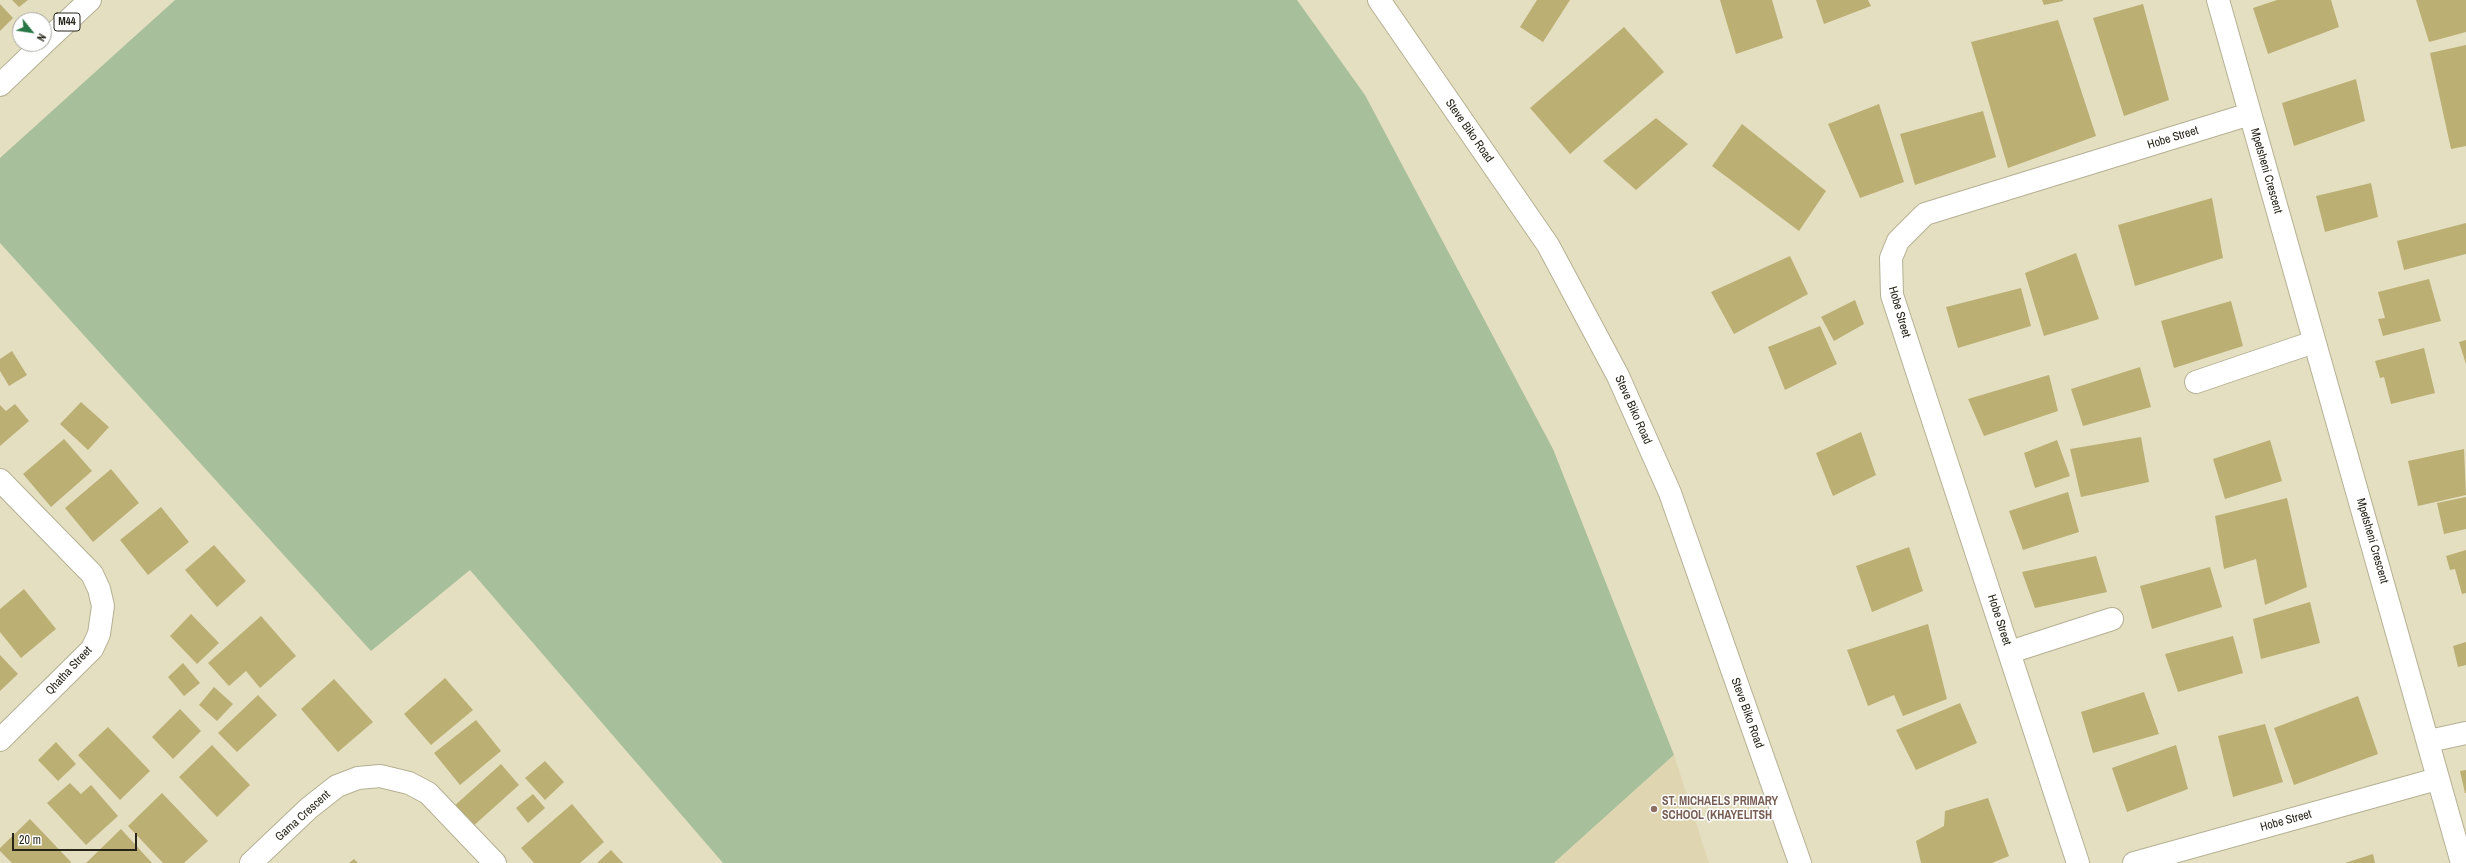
<!DOCTYPE html>
<html>
<head>
<meta charset="utf-8">
<style>
	body { margin:0 }
	#map { position:relative; width:2466px; height:863px; overflow:hidden; background:#e5dfc1; font-family:"Archivo Narrow",sans-serif }
	canvas { display:block }
	.north { position:absolute; left:12px; top:12px; width:40px; height:40px; box-sizing:border-box; background:#fff; border:1px solid #a9a8a3; border-radius:50%; rotate:120deg; font-size:11px; font-weight:700; line-height:16px; text-align:center; color:#27251a }
	.north::after { content:''; display:block; margin:auto; width:14px; height:18px; background:#287645; clip-path:polygon(50% 0,100% 100%,50% 72%,0 100%) }
	.scale { position:absolute; left:12px; top:833px; width:125px; height:18px; box-sizing:border-box; border:2px solid #27251a; border-top:0; padding-left:5px; font-size:12px; line-height:14px; white-space:nowrap; color:#27251a; -webkit-text-stroke:3px #fff; paint-order:stroke }
</style>
</head>
<body>
<div id="map">
<canvas width="2466" height="863"></canvas>
<div class="north">N</div>
<div class="scale">20 m</div>
</div>
<script>
const ctx = document.querySelector('canvas').getContext('2d');
ctx.lineJoin = 'round';
function fill(path, color) {
  ctx.fillStyle = color;
  ctx.fill(path, 'evenodd');
}
function toPath(rows) {
  const path = new Path2D();
  for (const r of rows) {
    path.moveTo(r[0], r[1]);
    for (let i = 2; i < r.length; i += 2) path.lineTo(r[i], r[i + 1]);
  }
  return path;
}
function trace(path, color, width, dash) {
  ctx.strokeStyle = color;
  ctx.lineWidth = width;
  ctx.lineCap = dash ? 'butt' : 'round';
  ctx.setLineDash(dash || []);
  ctx.stroke(path);
}
function drawText(font, color, halo, rows, align = 'center') {
  ctx.font = font + ' "Archivo Narrow",sans-serif';
  ctx.lineWidth = 3;
  ctx.setLineDash([]);
  ctx.textBaseline = 'middle';
  ctx.strokeStyle = halo;
  ctx.fillStyle = color;
  for (const [text, x, y, turn = 0] of rows) {
    ctx.save();
    ctx.translate(x, y);
    ctx.rotate((+turn || 0) * Math.PI / 180);
    ctx.textAlign = isNaN(turn) ? turn : align;
    if (halo) ctx.strokeText(text, 0, 0);
    ctx.fillText(text, 0, 0);
    ctx.restore();
  }
}
const green = toPath([
	[175,0,1297,0,1365,95,1553,449,1674,755,1554,863,723,863,470,570,371,651,0,243,0,158]
]);
const sand = toPath([
	[1674,755,1709,863,1554,863]
]);
const building = toPath([
	[12,0,28,0,19,7],
	[1537,0,1570,0,1543,42,1520,27],
	[1720,0,1772,0,1783,38,1736,54],
	[1816,0,1868,0,1871,6,1824,24],
	[2042,0,2063,0,2063,1,2044,5],
	[2277,0,2331,0,2339,27,2268,54,2253,8],
	[2416,0,2466,0,2466,32,2429,42],
	[0,4,13,18,0,31],
	[2143,4,2169,100,2124,116,2093,18],
	[2058,20,2096,136,2008,168,1971,42],
	[1624,27,1664,72,1570,154,1530,108],
	[2466,45,2466,146,2451,149,2430,53],
	[2356,79,2365,121,2294,146,2282,103],
	[1879,104,1904,182,1860,198,1828,124],
	[1983,111,1996,157,1915,185,1900,134],
	[1656,118,1688,144,1636,190,1603,161],
	[1742,124,1826,191,1799,231,1712,166],
	[2371,183,2378,217,2325,232,2316,196],
	[2212,198,2223,258,2135,286,2118,225],
	[2466,223,2466,254,2404,270,2397,241],
	[2076,253,2099,319,2044,336,2025,273],
	[1790,256,1808,294,1734,334,1711,292],
	[2429,279,2441,321,2383,336,2378,319,2385,318,2378,292],
	[2021,288,2031,326,1958,348,1946,307],
	[1855,300,1864,324,1834,341,1821,317],
	[2231,301,2243,346,2174,368,2161,321],
	[1820,326,1837,364,1785,390,1768,347],
	[2466,340,2466,364,2459,342],
	[2424,348,2435,393,2391,404,2384,377,2380,378,2375,361],
	[12,351,27,375,9,386,0,371,0,359],
	[2140,367,2151,407,2083,426,2071,389],
	[2049,375,2058,411,1984,436,1968,399],
	[81,402,109,427,88,450,60,424],
	[15,404,29,421,0,446,0,405,6,411],
	[1861,432,1876,475,1833,496,1816,453],
	[2141,437,2149,482,2081,497,2070,449],
	[64,439,92,471,51,507,23,474],
	[2057,440,2070,476,2035,488,2024,453],
	[2270,440,2282,481,2225,499,2213,459],
	[2464,449,2466,495,2418,506,2408,461],
	[111,469,139,503,93,542,65,508],
	[2068,492,2079,532,2023,550,2009,511],
	[2466,497,2466,529,2444,534,2437,503],
	[2287,498,2307,587,2265,605,2256,559,2224,569,2215,516],
	[161,507,189,542,148,575,120,540],
	[214,545,246,581,217,607,185,570],
	[1909,547,1923,591,1872,612,1856,566],
	[2466,550,2466,593,2462,594,2455,569,2450,570,2446,556],
	[2096,556,2107,592,2035,608,2022,572],
	[2210,567,2222,607,2152,629,2140,586],
	[24,589,56,629,21,658,0,632,0,609],
	[2310,602,2320,643,2261,659,2253,619],
	[191,614,219,643,197,664,170,636],
	[261,616,296,656,260,688,246,671,229,686,208,663],
	[1928,624,1947,699,1903,716,1894,695,1868,706,1847,650],
	[2233,636,2243,673,2178,692,2165,654],
	[2466,642,2466,665,2458,667,2453,646],
	[0,655,18,674,0,691],
	[183,663,200,683,184,696,168,677],
	[445,678,473,710,431,745,404,714],
	[334,679,373,722,338,752,301,709],
	[214,687,233,704,217,721,199,705],
	[2144,692,2159,734,2093,753,2081,712],
	[258,695,277,715,237,752,218,733],
	[2358,696,2378,754,2294,785,2274,728],
	[1960,703,1977,743,1916,770,1896,730],
	[180,709,201,731,173,759,152,737],
	[476,720,501,751,460,785,434,753],
	[2265,724,2283,782,2233,797,2218,736],
	[108,727,150,771,120,800,78,755],
	[56,742,76,764,58,781,38,760],
	[212,745,250,785,217,817,179,777],
	[2176,745,2188,789,2127,812,2112,768],
	[545,761,564,782,545,800,525,778],
	[501,764,519,785,471,828,453,807],
	[2466,770,2466,793,2465,793,2460,771],
	[70,783,81,794,91,785,118,816,86,845,47,803],
	[162,793,208,841,184,863,163,863,128,826],
	[533,794,545,808,528,823,516,808],
	[1988,798,2009,856,1992,863,1921,863,1916,841,1944,826,1945,811],
	[572,804,604,842,580,863,534,863,521,848],
	[30,819,71,862,70,863,12,863,0,851,0,848],
	[121,829,152,863,86,863],
	[611,850,623,863,597,863],
	[2373,854,2375,863,2345,863],
	[354,859,358,863,349,863]
]);
const minor = toPath([
	[2218,0,2462,863],
	[2196,382,2314,342],
	[0,480,92,574,99,589,103,606,99,634,92,649,0,740],
	[2010,652,2112,619],
	[2429,741,2466,733],
	[251,863,309,808,337,786,358,778,380,776,409,783,428,793,495,863],
	[2078,863,1892,295,1891,258,1898,241,1925,214,2250,114],
	[2134,863,2437,779]
]);
const tertiary = toPath([
	[1379,0,1548,245,1618,376,1670,493,1800,863]
]);
const primary = toPath([
	[44,43,90,0],
	[0,85,43,44]
]);
const markers = [
	[1654,809,4,"#8d6e63"]
];
const shields = [
	[67,22,26]
];
const shieldNames = [
	["M44",67,22]
];
const streetNames = [
	["Steve Biko Road",1469,131,55],
	["Hobe Street",2173,138,-17],
	["Mpetsheni Crescent",2266,171,74],
	["Hobe Street",1899,312,74],
	["Steve Biko Road",1633,410,66],
	["Mpetsheni Crescent",2372,541,74],
	["Hobe Street",1999,620,72],
	["Qhatha Street",69,671,-47],
	["Steve Biko Road",1747,713,70],
	["Gama Crescent",303,816,-42],
	["Hobe Street",2286,821,-15]
];
const educationNames = [
	["ST. MICHAELS PRIMARY",1662,802],
	["SCHOOL (KHAYELITSH",1662,816]
];
fill(green, '#a8bf9c');
fill(sand, '#dfd5b0');
fill(building, '#bbaf74');
trace(minor, '#b5b093', 24);
trace(tertiary, '#b5b093', 24);
trace(primary, '#b5b093', 24);
trace(minor, '#fff', 22);
trace(tertiary, '#fff', 22);
trace(primary, '#fff', 22);
for (const [x, y, r, color] of markers) {
  const dot = new Path2D();
  dot.arc(x, y, r, 0, 2 * Math.PI);
  ctx.fillStyle = color;
  ctx.fill(dot);
  trace(dot, '#fff', 1.5);
}
for (const [x, y, w] of shields) {
  const box = new Path2D();
  box.roundRect(x - w / 2, y - 9, w, 18, 3);
  ctx.fillStyle = '#fff';
  ctx.fill(box);
  trace(box, '#27251a', 1);
}
drawText('bold 11px', '#27251a', null, shieldNames);
drawText('12px', '#27251a', '#fff', streetNames);
drawText('bold 12px', '#785e54', '#fff', educationNames, 'left');
</script>
</body>
</html>
